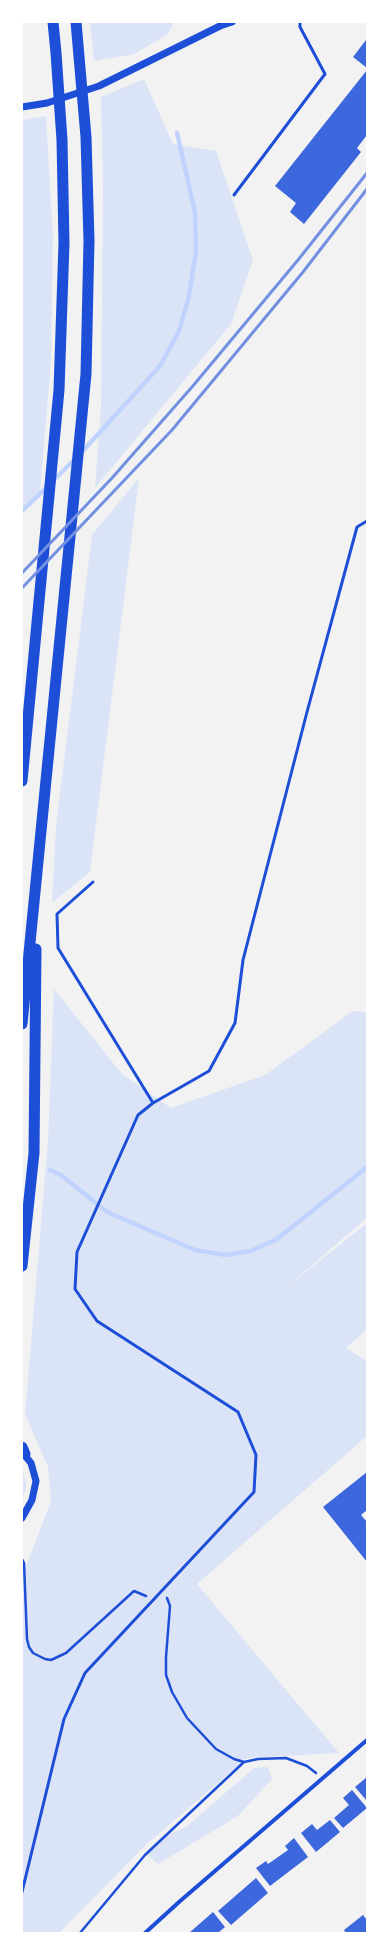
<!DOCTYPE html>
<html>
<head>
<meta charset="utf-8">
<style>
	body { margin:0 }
	#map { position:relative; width:389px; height:1955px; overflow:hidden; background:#f2f2f2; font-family:Inter,sans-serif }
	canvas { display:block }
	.frame { position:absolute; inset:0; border:23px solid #fff; pointer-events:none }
</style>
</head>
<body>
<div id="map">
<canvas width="389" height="1955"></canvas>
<div class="frame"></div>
</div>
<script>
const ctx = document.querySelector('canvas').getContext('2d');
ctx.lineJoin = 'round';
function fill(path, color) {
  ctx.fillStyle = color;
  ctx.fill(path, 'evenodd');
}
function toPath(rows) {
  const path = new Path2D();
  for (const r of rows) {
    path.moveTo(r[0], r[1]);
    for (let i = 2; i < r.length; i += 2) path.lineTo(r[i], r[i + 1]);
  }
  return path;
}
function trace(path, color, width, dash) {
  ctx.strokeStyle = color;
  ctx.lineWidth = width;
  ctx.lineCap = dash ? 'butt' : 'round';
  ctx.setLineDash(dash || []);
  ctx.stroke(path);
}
const green = toPath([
	[90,22,174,22,167,35,134,54,94,61],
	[144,79,173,144,216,151,253,260,231,324,95,488,101,407,103,187,101,97],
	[46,116,53,237,51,361,40,493,22,511,22,120],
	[139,478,90,872,52,903,56,826,92,535],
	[54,989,122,1074,171,1108,265,1075,353,1011,367,1012,367,1218,283,1290,367,1223,367,1329,346,1348,367,1361,367,1436,197,1584,339,1753,247,1758,149,1842,59,1933,22,1933,22,1577,51,1501,48,1467,25,1414,48,1140],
	[22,1469,26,1482,26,1489,22,1500],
	[268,1767,272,1779,238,1816,158,1864,147,1854,160,1838,186,1827,254,1768]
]);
const stream = toPath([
	[80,454,160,366,179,331,189,296,196,252,195,212,177,133],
	[53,481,75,459],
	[22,511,48,486],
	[50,1170,61,1175,107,1212,195,1250,226,1255,251,1251,277,1239,367,1167]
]);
const building = toPath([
	[366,40,367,41,367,68,353,57],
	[367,70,367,135,357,148,361,152,304,224,290,212,296,203,275,186],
	[367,1472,367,1510,361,1515,367,1522,367,1562,323,1507],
	[367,1777,367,1801,355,1787],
	[352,1790,367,1808,343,1828,334,1818,349,1805,343,1798],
	[330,1820,340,1832,316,1852,301,1833,312,1824,317,1830],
	[294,1838,308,1857,270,1886,256,1868,266,1861,268,1864,288,1850,285,1846],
	[256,1878,268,1893,231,1925,218,1911],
	[213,1912,225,1927,218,1933,189,1933],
	[363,1915,367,1920,367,1933,346,1933,344,1930]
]);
const path = toPath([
	[22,1559,24,1563,27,1639,29,1647,33,1653,45,1659,51,1660,66,1653,134,1591,146,1596],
	[167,1598,170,1606,166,1657,166,1675,172,1692,187,1718,216,1749,234,1759,244,1762,258,1759,286,1758,307,1766,316,1773],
	[80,1933,145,1855,244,1762]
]);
const service = toPath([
	[234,195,325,74,300,27,300,22],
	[93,882,57,914,58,948,153,1103],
	[22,1892,64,1719,85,1673,254,1492,256,1455,238,1412,97,1321,75,1289,77,1252,138,1115,153,1103,209,1071,235,1023,243,960,307,712,357,527,367,521]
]);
const minor = toPath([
	[145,1933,179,1902,367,1740]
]);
const tertiary = toPath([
	[22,107,47,103,99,86,220,26,232,22],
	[22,1518,32,1500,36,1481,31,1463,22,1452]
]);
const trunk = toPath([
	[22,781,59,390,64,243,62,140,56,53,53,22],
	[22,1024,86,374,89,241,86,137,76,22],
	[22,1266,34,1153,36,949],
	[22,1447,25,1454]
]);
const rail = toPath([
	[22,573,112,478,192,387,298,260,367,173],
	[22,588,172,430,303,272,367,189]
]);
fill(green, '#dbe4f7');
trace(stream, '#bfd3fe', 4.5);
fill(building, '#3d67dc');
trace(path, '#1d4ed8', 2.5);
trace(service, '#1d4ed8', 3);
trace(minor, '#1d4ed8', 4);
trace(tertiary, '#1d4ed8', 7);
trace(trunk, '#1d4ed8', 11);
trace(rail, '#7290e2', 3);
</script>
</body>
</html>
